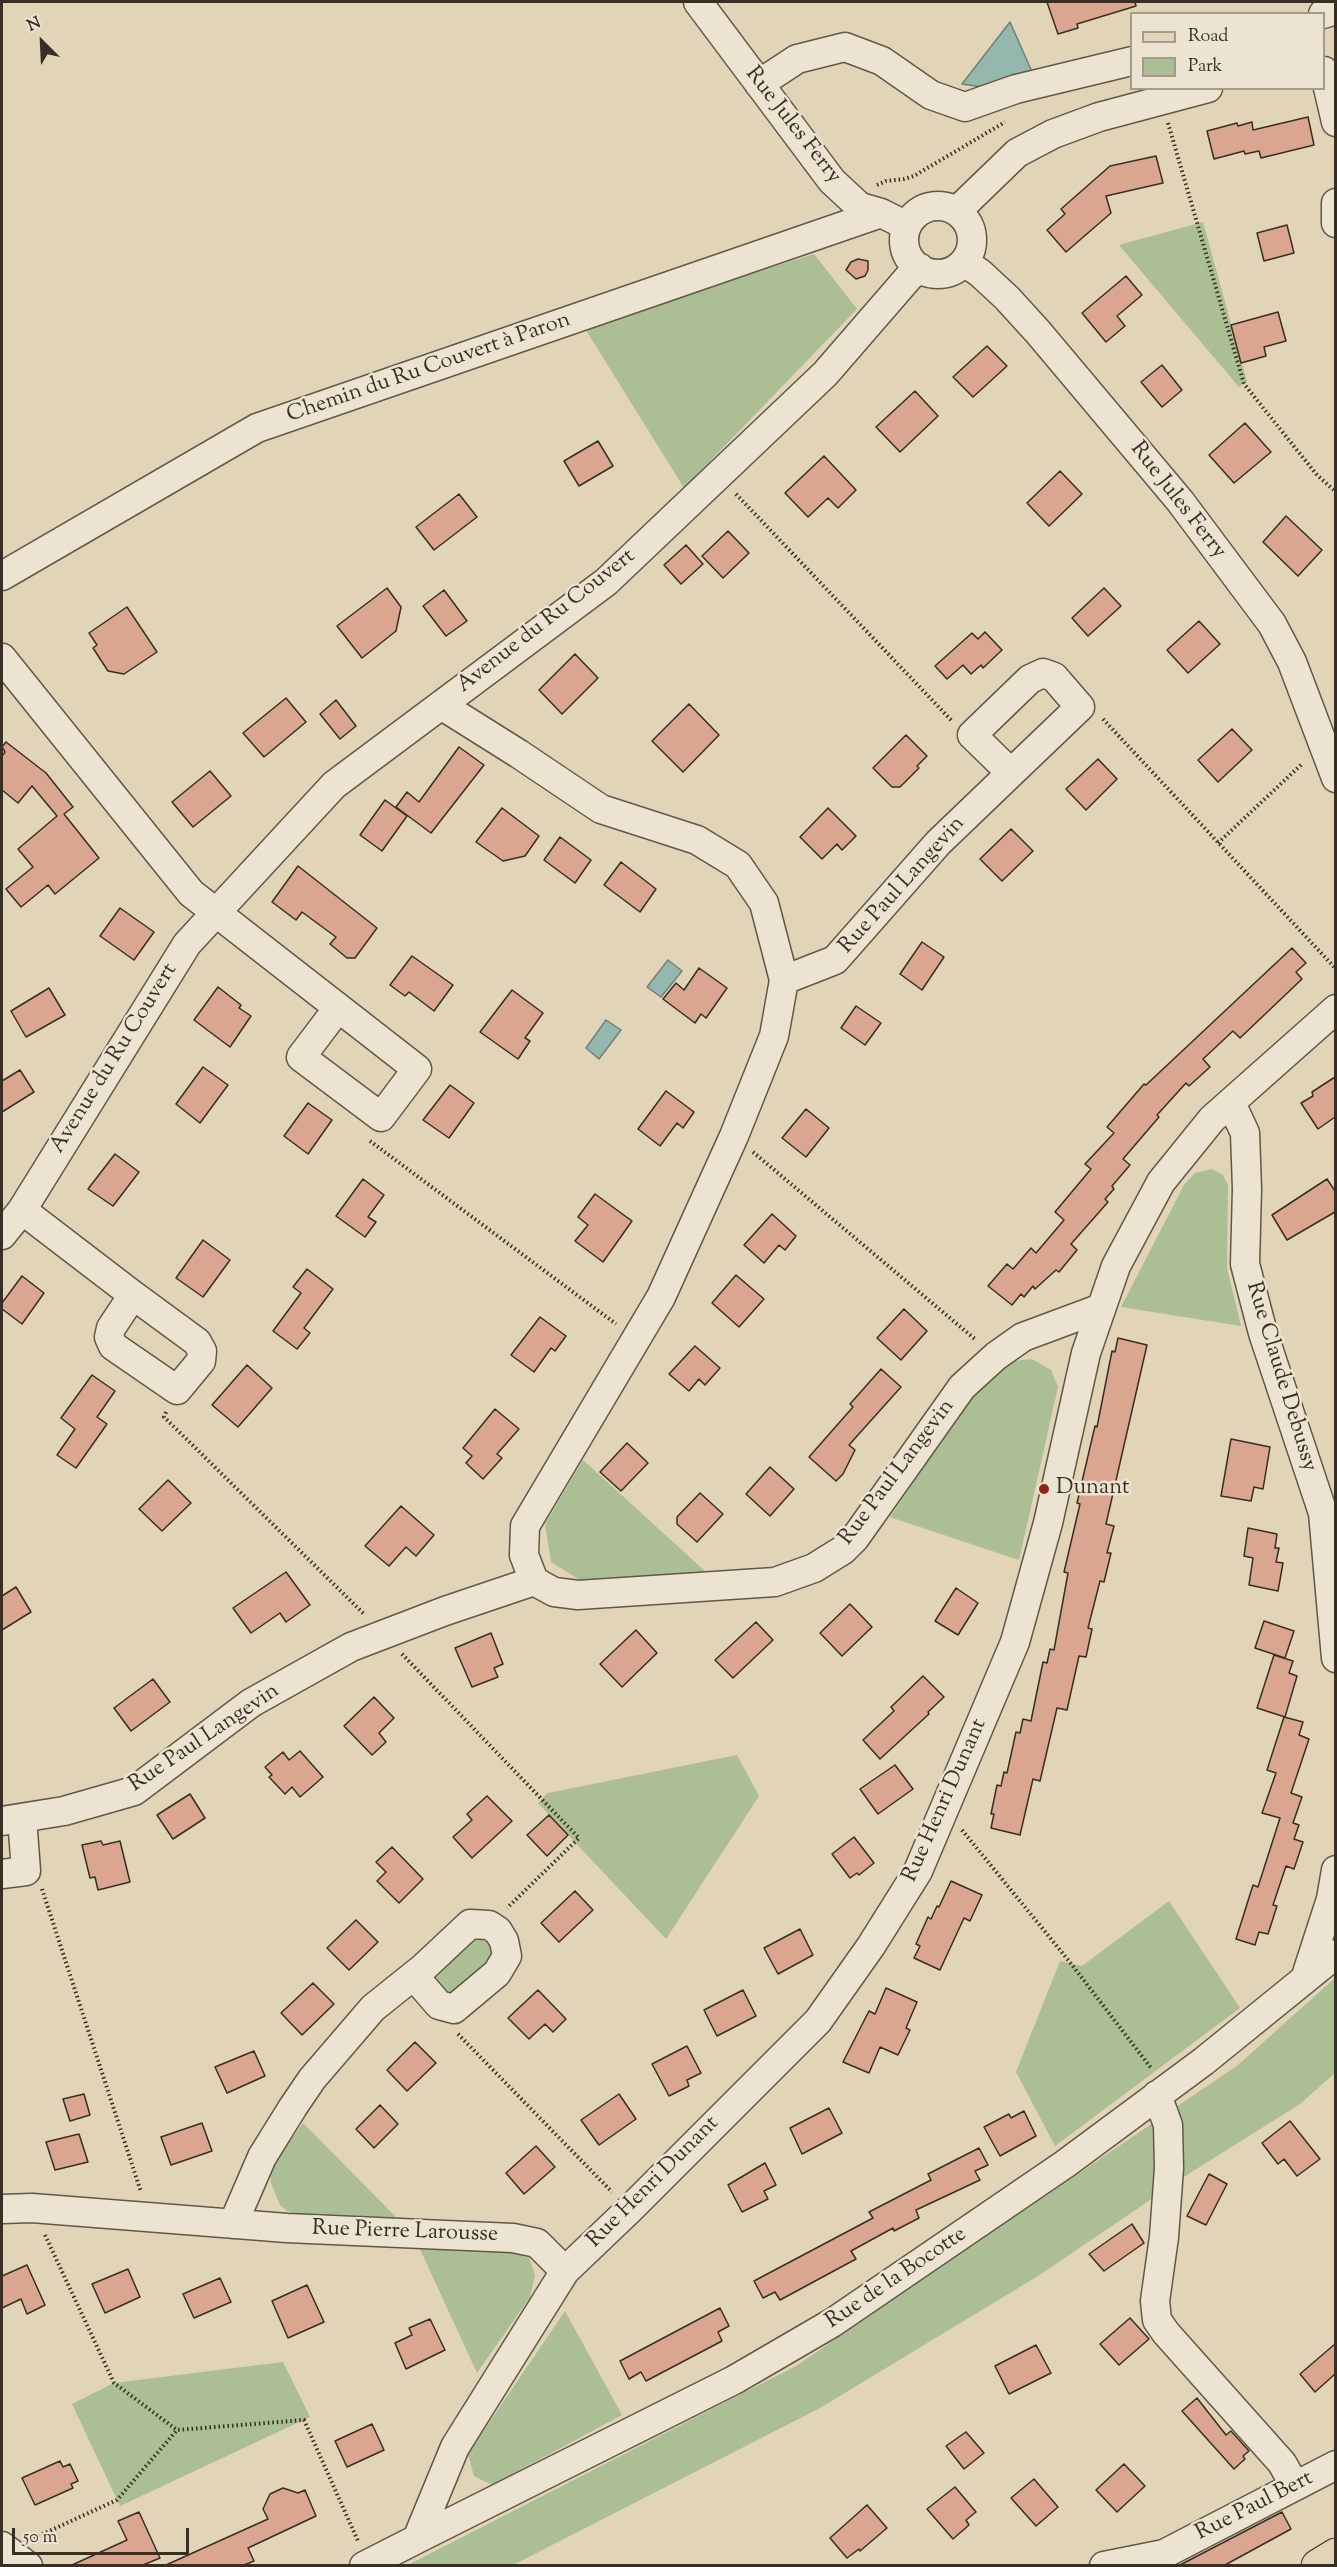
<!DOCTYPE html>
<html>
<head>
<meta charset="utf-8">
<style>
	body { margin:0 }
	#map { position:relative; width:1337px; height:2567px; overflow:hidden; background:#e1d4b7; font-family:"Sorts Mill Goudy",serif }
	canvas { display:block }
	.frame { position:absolute; inset:0; border:3px solid #372e25; pointer-events:none }
	.legend { position:absolute; left:1130px; top:12px; width:195px; height:78px; box-sizing:border-box; background:#ece3d0; border:2px solid #a49b8c; margin:0; padding:8px 10px; list-style:none; font-size:18px; color:#372e25 }
	.legend li { display:flex; align-items:center; gap:12px; height:30px }
	.legend b { width:30px; border:2px solid #a49b8c }
	.north { position:absolute; left:12px; top:12px; width:60px; height:60px; -webkit-text-stroke:4px #ece3d0; paint-order:stroke; rotate:336deg; font-size:16px; font-weight:700; line-height:24px; text-align:center; color:#372e25 }
	.north::after { content:''; display:block; margin:auto; width:21px; height:27px; background:#372e25; clip-path:polygon(50% 0,100% 100%,50% 72%,0 100%) }
	.scale { position:absolute; left:12px; top:2528px; width:177px; height:27px; box-sizing:border-box; border:3px solid #372e25; border-top:0; padding-left:8px; font-size:18px; line-height:21px; white-space:nowrap; color:#372e25; -webkit-text-stroke:4px #ece3d0; paint-order:stroke }
</style>
</head>
<body>
<div id="map">
<canvas width="1337" height="2567"></canvas>
<div class="frame"></div>
<ul class="legend">
<li><b style="height:8px;background:#e1d4b7"></b>Road</li>
<li><b style="height:16px;background:#acbe93"></b>Park</li>
</ul>
<div class="north">N</div>
<div class="scale">50 m</div>
</div>
<script>
const ctx = document.querySelector('canvas').getContext('2d');
ctx.lineJoin = 'round';
function fill(path, color) {
  ctx.fillStyle = color;
  ctx.fill(path, 'evenodd');
}
function toPath(rows) {
  const path = new Path2D();
  for (const r of rows) {
    if (r.length === 3) {
      path.moveTo(r[0] + r[2], r[1]);
      path.arc(r[0], r[1], r[2], 0, 2 * Math.PI);
      continue;
    }
    path.moveTo(r[0], r[1]);
    for (let i = 2; i < r.length; i += 2) path.lineTo(r[i], r[i + 1]);
  }
  return path;
}
function trace(path, color, width, dash) {
  ctx.strokeStyle = color;
  ctx.lineWidth = width;
  ctx.lineCap = dash ? 'butt' : 'round';
  ctx.setLineDash(dash || []);
  ctx.stroke(path);
}
function drawText(font, color, halo, rows, align = 'center') {
  ctx.font = font + ' "Sorts Mill Goudy",serif';
  ctx.lineWidth = 5;
  ctx.setLineDash([]);
  ctx.textBaseline = 'middle';
  ctx.strokeStyle = halo;
  ctx.fillStyle = color;
  for (const [text, x, y, turn = 0] of rows) {
    ctx.save();
    ctx.translate(x, y);
    ctx.rotate((+turn || 0) * Math.PI / 180);
    ctx.textAlign = isNaN(turn) ? turn : align;
    if (halo) ctx.strokeText(text, 0, 0);
    ctx.fillText(text, 0, 0);
    ctx.restore();
  }
}
const green = toPath([
	[1203,222,1247,382,1239,387,1119,245],
	[814,254,857,309,684,488,584,327],
	[1212,1169,1223,1175,1228,1185,1227,1268,1241,1326,1121,1307,1184,1185,1195,1173],
	[1032,1359,1051,1370,1058,1387,1019,1560,890,1517,970,1398,1013,1361],
	[583,1460,706,1572,583,1582,551,1562,545,1524],
	[737,1755,759,1796,666,1939,538,1803,548,1793],
	[1169,1901,1240,2008,1055,2146,1016,2072,1060,1961,1082,1966],
	[471,1936,488,1938,498,1954,455,1995,445,1993,438,1987,435,1978,436,1969],
	[1335,1978,1335,2073,1300,2104,1190,2173,1038,2276,820,2408,513,2565,406,2566,796,2366,1238,2065],
	[303,2123,395,2216,394,2221,299,2216,287,2211,280,2205,271,2183,270,2169],
	[419,2247,504,2249,529,2258,535,2275,530,2297,477,2373],
	[565,2311,622,2415,492,2485,474,2476,468,2454],
	[283,2362,310,2417,120,2506,72,2404,114,2383]
]);
const water = toPath([
	[1010,22,1033,74,996,89,962,84,1010,22],
	[668,960,682,971,661,997,647,987,668,960],
	[606,1020,621,1030,599,1059,586,1048,606,1020]
]);
const building = toPath([
	[1047,2,1135,2,1136,6,1077,24,1078,28,1058,34,1047,2],
	[1308,117,1314,145,1261,158,1259,151,1245,154,1244,151,1214,159,1207,131,1237,123,1238,126,1252,122,1253,130,1308,117],
	[1156,156,1163,183,1106,196,1111,213,1066,252,1047,230,1065,214,1061,209,1110,166,1156,156],
	[1287,225,1294,253,1264,261,1257,233,1287,225],
	[858,259,868,261,868,270,865,276,856,279,846,270,851,262,858,259],
	[1126,276,1142,295,1117,316,1125,326,1106,342,1082,313,1126,276],
	[1278,312,1286,341,1264,347,1266,356,1241,363,1231,325,1278,312],
	[987,346,1007,366,973,397,953,377,987,346],
	[1162,365,1182,390,1162,407,1141,382,1162,365],
	[915,391,938,416,900,452,876,427,915,391],
	[1245,423,1271,452,1234,483,1209,455,1245,423],
	[598,441,613,466,579,486,564,461,598,441],
	[824,456,856,490,838,508,828,498,808,517,785,493,824,456],
	[1060,471,1082,494,1049,526,1027,503,1060,471],
	[459,494,477,517,434,550,416,527,459,494],
	[1286,516,1322,550,1298,576,1263,542,1286,516],
	[728,531,749,553,723,578,702,556,728,531],
	[686,545,703,564,681,584,664,565,686,545],
	[387,588,401,607,396,631,362,658,337,626,387,588],
	[1104,588,1121,606,1088,636,1072,618,1104,588],
	[444,590,467,621,446,636,423,606,444,590],
	[127,607,157,652,124,674,108,671,93,648,97,645,89,633,127,607],
	[1199,621,1220,644,1188,673,1167,650,1199,621],
	[985,632,1002,650,983,668,981,665,971,674,963,665,947,679,935,666,972,633,978,639,985,632],
	[575,654,598,678,562,714,539,690,575,654],
	[286,698,306,722,264,757,243,733,286,698],
	[336,700,356,726,340,739,320,714,336,700],
	[689,704,719,735,683,772,652,741,689,704],
	[1232,729,1252,750,1218,782,1198,760,1232,729],
	[906,735,927,756,917,766,919,768,900,787,892,787,873,768,906,735],
	[6,742,46,773,73,807,64,814,99,858,55,894,48,885,21,907,6,889,33,867,18,849,57,816,32,786,18,803,2,790,2,756,5,752,2,747,6,742],
	[459,747,484,765,431,833,396,807,407,792,419,802,459,747],
	[1098,759,1117,779,1086,810,1066,789,1098,759],
	[210,771,231,796,193,827,172,802,210,771],
	[385,800,407,816,382,851,360,835,385,800],
	[502,808,539,836,525,856,503,861,476,842,502,808],
	[828,808,856,836,842,850,837,844,822,859,800,837,828,808],
	[1011,829,1033,851,1002,881,980,859,1011,829],
	[560,837,591,860,575,883,544,860,560,837],
	[621,862,656,889,640,912,604,885,621,862],
	[298,866,377,928,355,958,347,958,330,944,336,937,302,912,296,920,272,902,298,866],
	[120,908,154,932,134,960,100,936,120,908],
	[922,942,944,957,922,990,900,974,922,942],
	[1292,948,1306,963,1296,972,1302,979,1240,1038,1233,1031,1203,1059,1210,1067,1189,1086,1186,1083,1157,1115,1159,1117,1123,1159,1130,1165,1112,1186,1114,1189,1105,1199,1108,1202,1071,1244,1077,1250,1059,1272,1056,1270,1035,1289,1033,1286,1024,1297,1021,1294,1012,1305,988,1286,1007,1264,1013,1269,1031,1248,1036,1253,1064,1220,1055,1212,1091,1169,1085,1164,1114,1133,1107,1127,1144,1084,1146,1085,1292,948],
	[412,956,453,985,434,1011,409,992,405,996,390,985,412,956],
	[699,968,727,988,706,1018,701,1014,695,1023,663,999,676,983,684,990,699,968],
	[218,987,241,1005,239,1008,251,1016,230,1047,194,1020,218,987],
	[49,988,65,1015,26,1037,11,1011,49,988],
	[512,990,543,1013,525,1038,530,1041,518,1059,480,1032,512,990],
	[856,1006,881,1023,865,1045,841,1028,856,1006],
	[203,1067,228,1085,200,1123,176,1104,203,1067],
	[20,1070,34,1092,2,1112,2,1081,20,1070],
	[1335,1077,1335,1117,1318,1129,1301,1103,1313,1096,1312,1092,1335,1077],
	[450,1085,474,1103,449,1138,423,1120,450,1085],
	[666,1091,694,1112,683,1128,677,1123,660,1146,638,1129,666,1091],
	[308,1103,332,1120,308,1154,284,1136,308,1103],
	[806,1109,829,1128,806,1157,782,1138,806,1109],
	[115,1154,139,1172,113,1206,88,1189,115,1154],
	[363,1179,384,1195,368,1217,376,1222,365,1237,336,1216,363,1179],
	[1327,1179,1335,1191,1335,1212,1287,1240,1272,1215,1327,1179],
	[595,1194,632,1221,603,1262,575,1241,588,1225,578,1217,595,1194],
	[772,1214,796,1236,785,1250,779,1245,764,1263,744,1245,772,1214],
	[203,1240,230,1260,203,1297,176,1278,203,1240],
	[307,1269,333,1289,304,1328,310,1333,297,1349,273,1331,301,1293,293,1287,307,1269],
	[736,1275,764,1299,739,1327,712,1303,736,1275],
	[22,1276,44,1293,22,1324,2,1309,2,1303,22,1276],
	[904,1309,927,1331,901,1360,877,1338,904,1309],
	[540,1317,566,1336,555,1351,551,1348,534,1372,511,1355,540,1317],
	[1118,1338,1147,1345,1106,1524,1114,1526,1107,1553,1111,1553,1104,1582,1100,1581,1088,1628,1092,1629,1086,1657,1079,1656,1067,1710,1057,1708,1040,1781,1033,1779,1020,1835,991,1828,994,1814,991,1814,997,1785,1001,1786,1004,1772,1007,1773,1016,1732,1020,1733,1023,1719,1031,1721,1043,1662,1047,1663,1050,1649,1054,1650,1068,1573,1064,1572,1080,1504,1077,1503,1095,1426,1097,1427,1112,1351,1115,1352,1118,1338],
	[695,1346,720,1368,705,1385,699,1379,689,1391,669,1374,695,1346],
	[247,1365,272,1388,238,1427,212,1405,247,1365],
	[881,1369,901,1387,849,1445,855,1450,843,1474,836,1481,809,1457,853,1407,850,1404,881,1369],
	[92,1375,115,1391,97,1417,107,1424,76,1468,57,1455,75,1429,61,1418,92,1375],
	[495,1409,519,1429,497,1454,502,1458,483,1479,466,1463,472,1456,463,1448,495,1409],
	[1231,1439,1270,1447,1263,1489,1254,1487,1251,1501,1221,1496,1231,1439],
	[627,1443,648,1463,621,1491,600,1472,627,1443],
	[770,1467,794,1489,770,1516,746,1494,770,1467],
	[168,1480,191,1503,162,1531,139,1509,168,1480],
	[700,1493,723,1514,697,1542,677,1524,677,1517,700,1493],
	[401,1506,434,1535,416,1556,406,1547,389,1566,365,1546,401,1506],
	[1248,1528,1277,1534,1275,1548,1279,1548,1276,1562,1283,1563,1278,1591,1249,1585,1253,1558,1244,1556,1248,1528],
	[286,1572,310,1605,286,1622,280,1613,251,1633,233,1608,286,1572],
	[16,1587,31,1612,2,1630,2,1596,16,1587],
	[956,1588,978,1603,958,1635,935,1621,956,1588],
	[850,1604,872,1627,842,1656,820,1633,850,1604],
	[1264,1621,1294,1631,1285,1658,1255,1648,1264,1621],
	[756,1622,773,1640,733,1678,715,1660,756,1622],
	[636,1630,657,1653,622,1687,600,1664,636,1630],
	[491,1633,503,1664,494,1668,498,1677,472,1687,455,1648,491,1633],
	[1274,1655,1293,1661,1289,1673,1297,1676,1285,1717,1257,1708,1274,1655],
	[923,1676,944,1697,928,1712,929,1714,880,1759,863,1740,894,1711,891,1707,923,1676],
	[153,1679,170,1702,131,1731,114,1708,153,1679],
	[374,1697,394,1718,379,1733,386,1742,372,1755,344,1726,374,1697],
	[1284,1717,1303,1722,1299,1735,1309,1739,1291,1793,1302,1797,1293,1823,1299,1825,1294,1839,1303,1842,1294,1869,1286,1866,1273,1905,1277,1906,1268,1934,1259,1932,1255,1945,1236,1939,1253,1885,1258,1887,1280,1818,1262,1813,1276,1773,1267,1770,1284,1717],
	[300,1751,323,1777,300,1797,292,1787,285,1794,269,1777,272,1775,265,1767,283,1752,289,1760,300,1751],
	[895,1765,913,1789,878,1814,860,1789,895,1765],
	[190,1794,205,1818,173,1839,157,1815,190,1794],
	[487,1796,512,1821,472,1858,453,1837,472,1820,467,1814,487,1796],
	[549,1815,568,1835,547,1856,527,1835,549,1815],
	[854,1837,874,1863,859,1875,857,1873,850,1878,832,1854,854,1837],
	[101,1841,103,1845,120,1841,130,1882,98,1890,95,1877,90,1878,82,1845,101,1841],
	[392,1847,423,1879,399,1903,377,1881,386,1872,376,1862,392,1847],
	[951,1881,982,1895,970,1921,964,1918,940,1970,914,1958,920,1946,916,1944,928,1917,931,1919,937,1906,939,1907,951,1881],
	[575,1891,593,1910,559,1942,541,1923,575,1891],
	[356,1920,378,1942,349,1970,327,1948,356,1920],
	[800,1929,813,1955,778,1974,764,1948,800,1929],
	[313,1983,334,2004,302,2035,281,2013,313,1983],
	[886,1988,917,2002,906,2028,910,2030,898,2055,880,2047,869,2073,843,2062,869,2011,875,2014,886,1988],
	[538,1990,566,2019,553,2032,545,2024,529,2039,508,2018,538,1990],
	[743,1990,756,2016,717,2036,704,2010,743,1990],
	[415,2042,436,2063,407,2091,387,2070,415,2042],
	[687,2046,701,2073,687,2080,689,2086,669,2096,652,2064,687,2046],
	[254,2051,265,2076,227,2093,215,2067,254,2051],
	[84,2094,90,2115,70,2121,63,2099,84,2094],
	[619,2094,636,2119,599,2145,581,2120,619,2094],
	[380,2105,398,2124,374,2148,356,2129,380,2105],
	[829,2108,842,2133,802,2154,790,2128,829,2108],
	[1024,2111,1036,2136,1000,2156,984,2127,1009,2114,1011,2118,1024,2111],
	[1290,2121,1320,2159,1297,2176,1284,2159,1278,2164,1262,2143,1290,2121],
	[202,2123,212,2151,171,2165,161,2137,202,2123],
	[79,2134,88,2162,55,2170,46,2142,79,2134],
	[536,2146,555,2167,524,2194,506,2173,536,2146],
	[979,2148,988,2165,975,2171,980,2180,916,2210,919,2218,894,2231,893,2228,851,2251,856,2259,843,2266,780,2300,775,2292,763,2298,754,2281,873,2218,869,2212,931,2180,928,2174,979,2148],
	[765,2163,776,2185,764,2191,768,2199,742,2212,728,2185,765,2163],
	[1209,2174,1227,2184,1206,2225,1187,2216,1209,2174],
	[1132,2224,1144,2243,1104,2271,1089,2254,1132,2224],
	[27,2265,45,2305,27,2314,21,2299,2,2308,2,2276,27,2265],
	[128,2269,140,2297,105,2313,92,2284,128,2269],
	[220,2278,231,2302,194,2318,183,2294,220,2278],
	[307,2285,324,2322,288,2338,272,2301,307,2285],
	[720,2308,729,2326,718,2332,722,2341,646,2381,641,2372,629,2379,620,2361,720,2308],
	[1130,2318,1149,2339,1119,2365,1100,2344,1130,2318],
	[430,2319,445,2350,406,2369,395,2343,412,2335,409,2328,430,2319],
	[1335,2344,1335,2374,1315,2392,1300,2374,1335,2344],
	[1036,2345,1051,2373,1009,2394,995,2366,1036,2345],
	[1197,2398,1226,2435,1231,2431,1249,2451,1243,2456,1245,2459,1234,2469,1182,2411,1197,2398],
	[372,2424,384,2450,347,2467,335,2441,372,2424],
	[966,2432,984,2453,964,2469,946,2446,966,2432],
	[60,2461,63,2467,70,2464,78,2481,71,2484,73,2488,35,2505,22,2478,60,2461],
	[1124,2464,1145,2486,1117,2512,1096,2490,1124,2464],
	[1034,2479,1058,2507,1036,2526,1011,2498,1034,2479],
	[955,2487,976,2512,966,2520,969,2525,953,2539,927,2509,955,2487],
	[283,2488,298,2493,305,2490,316,2516,248,2548,254,2561,244,2565,166,2565,268,2519,263,2509,270,2494,283,2488],
	[867,2505,887,2528,860,2551,859,2549,847,2558,830,2538,867,2505],
	[139,2512,160,2558,143,2565,72,2565,127,2540,118,2521,139,2512],
	[1282,2512,1291,2529,1225,2565,1180,2565,1282,2512]
]);
const path = toPath([
	[1168,123,1244,384,1317,475,1336,492],
	[877,185,886,181,904,179,914,176,1005,122],
	[736,494,952,721],
	[1103,719,1336,969],
	[1218,843,1303,763],
	[370,1141,616,1324],
	[753,1152,976,1340],
	[166,1412,164,1417,364,1614],
	[402,1654,579,1838,507,1908],
	[962,1830,1069,1961,1151,2068],
	[42,1889,141,2192],
	[458,2034,612,2192],
	[45,2235,114,2383,177,2430,304,2420,358,2541],
	[34,2538,117,2500,177,2430]
]);
const minor = toPath([
	[698,2,832,181,860,207,881,213,907,226],
	[1323,14,1336,10],
	[1324,71,1336,122],
	[759,84,797,59,845,47,882,61,931,95,965,107,1016,89,1132,61],
	[1336,203,1336,223],
	[938,240,34],
	[957,211,1017,153,1053,134,1099,117,1208,88],
	[964,262,980,273,1007,298,1038,332,1180,501,1272,624,1292,662,1336,778],
	[2,576,257,428,881,213],
	[2,658,191,893,417,1069,381,1117,301,1057,338,1008],
	[441,705,519,754,601,809,697,840,738,865,764,903,784,980,774,1036,734,1136,661,1297,525,1526,524,1555,534,1581,554,1592,578,1595,775,1582,814,1568,843,1550,855,1538,962,1387,996,1356,1023,1337,1101,1308],
	[784,980,835,960,938,843,1011,773,1080,707,1054,677,1043,673,1030,679,972,735,1011,773],
	[1231,1103,1245,1133,1247,1189,1245,1264,1263,1333,1323,1513,1336,1658],
	[22,1210,133,1295,111,1328,109,1337,113,1346,177,1390,201,1361,202,1351,197,1342,133,1295],
	[2,1235,22,1210,187,944,334,785,606,582,825,374,909,277,920,268],
	[2,1821,64,1811,134,1791,251,1703,351,1647,445,1611,534,1581],
	[2,1874,26,1871,22,1818],
	[1305,1979,1331,1899,1336,1870],
	[1157,2095,1168,2125,1169,2168,1164,2237,1155,2301,1157,2320,1166,2333,1282,2463,1295,2486],
	[2,2209,32,2208,287,2228,513,2238,537,2243,565,2271],
	[233,2224,262,2157,293,2107,312,2079,373,2008,423,1968,470,1924,489,1925,498,1931,504,1941,507,1956,497,1973,454,2009,439,2005,414,1976],
	[417,2539,734,2380,832,2323,1065,2164,1204,2061,1336,1954],
	[2,2546,28,2566],
	[364,2566,417,2539,455,2447,565,2271,630,2209,818,2021,871,1946,918,1871,1015,1642,1048,1523,1086,1353,1116,1266,1161,1182,1212,1119,1336,1009],
	[1104,2566,1164,2554,1336,2465]
]);
const major = toPath([
	[1318,2566,1336,2555]
]);
const markers = [
	[1044,1489,6,"#8f2418"]
];
const streetNames = [
	["Rue Jules Ferry",792,126,52],
	["Chemin du Ru Couvert à Paron",429,369,-19],
	["Rue Jules Ferry",1177,501,52],
	["Avenue du Ru Couvert",547,622,-38],
	["Rue Paul Langevin",903,886,-48],
	["Avenue du Ru Couvert",115,1059,-58],
	["Rue Claude Debussy",1280,1377,73],
	["Rue Paul Langevin",898,1473,-53],
	["Rue Paul Langevin",205,1739,-34],
	["Rue Henri Dunant",946,1801,-66],
	["Rue Henri Dunant",654,2183,-45],
	["Rue Pierre Larousse",405,2233,2],
	["Rue de la Bocotte",897,2279,-34],
	["Rue Paul Bert",1255,2507,-27]
];
const poiNames = [
	["Dunant",1056,1489]
];
fill(green, '#acbe93');
fill(water, '#94b8ae');
trace(water, '#6f8177', 1.5);
fill(building, '#dba68f');
trace(building, '#372e25', 1.5);
trace(minor, '#62584a', 31);
trace(major, '#372e25', 35);
trace(path, '#372e25', 4, [1.5, 3]);
trace(minor, '#ece3d0', 28);
trace(major, '#e1d4b7', 33);
for (const [x, y, r, color] of markers) {
  const dot = new Path2D();
  dot.arc(x, y, r, 0, 2 * Math.PI);
  ctx.fillStyle = color;
  ctx.fill(dot);
  trace(dot, '#ece3d0', 2);
}
drawText('22px', '#372e25', '#ece3d0', streetNames);
drawText('22px', '#372e25', '#ece3d0', poiNames, 'left');
</script>
</body>
</html>
